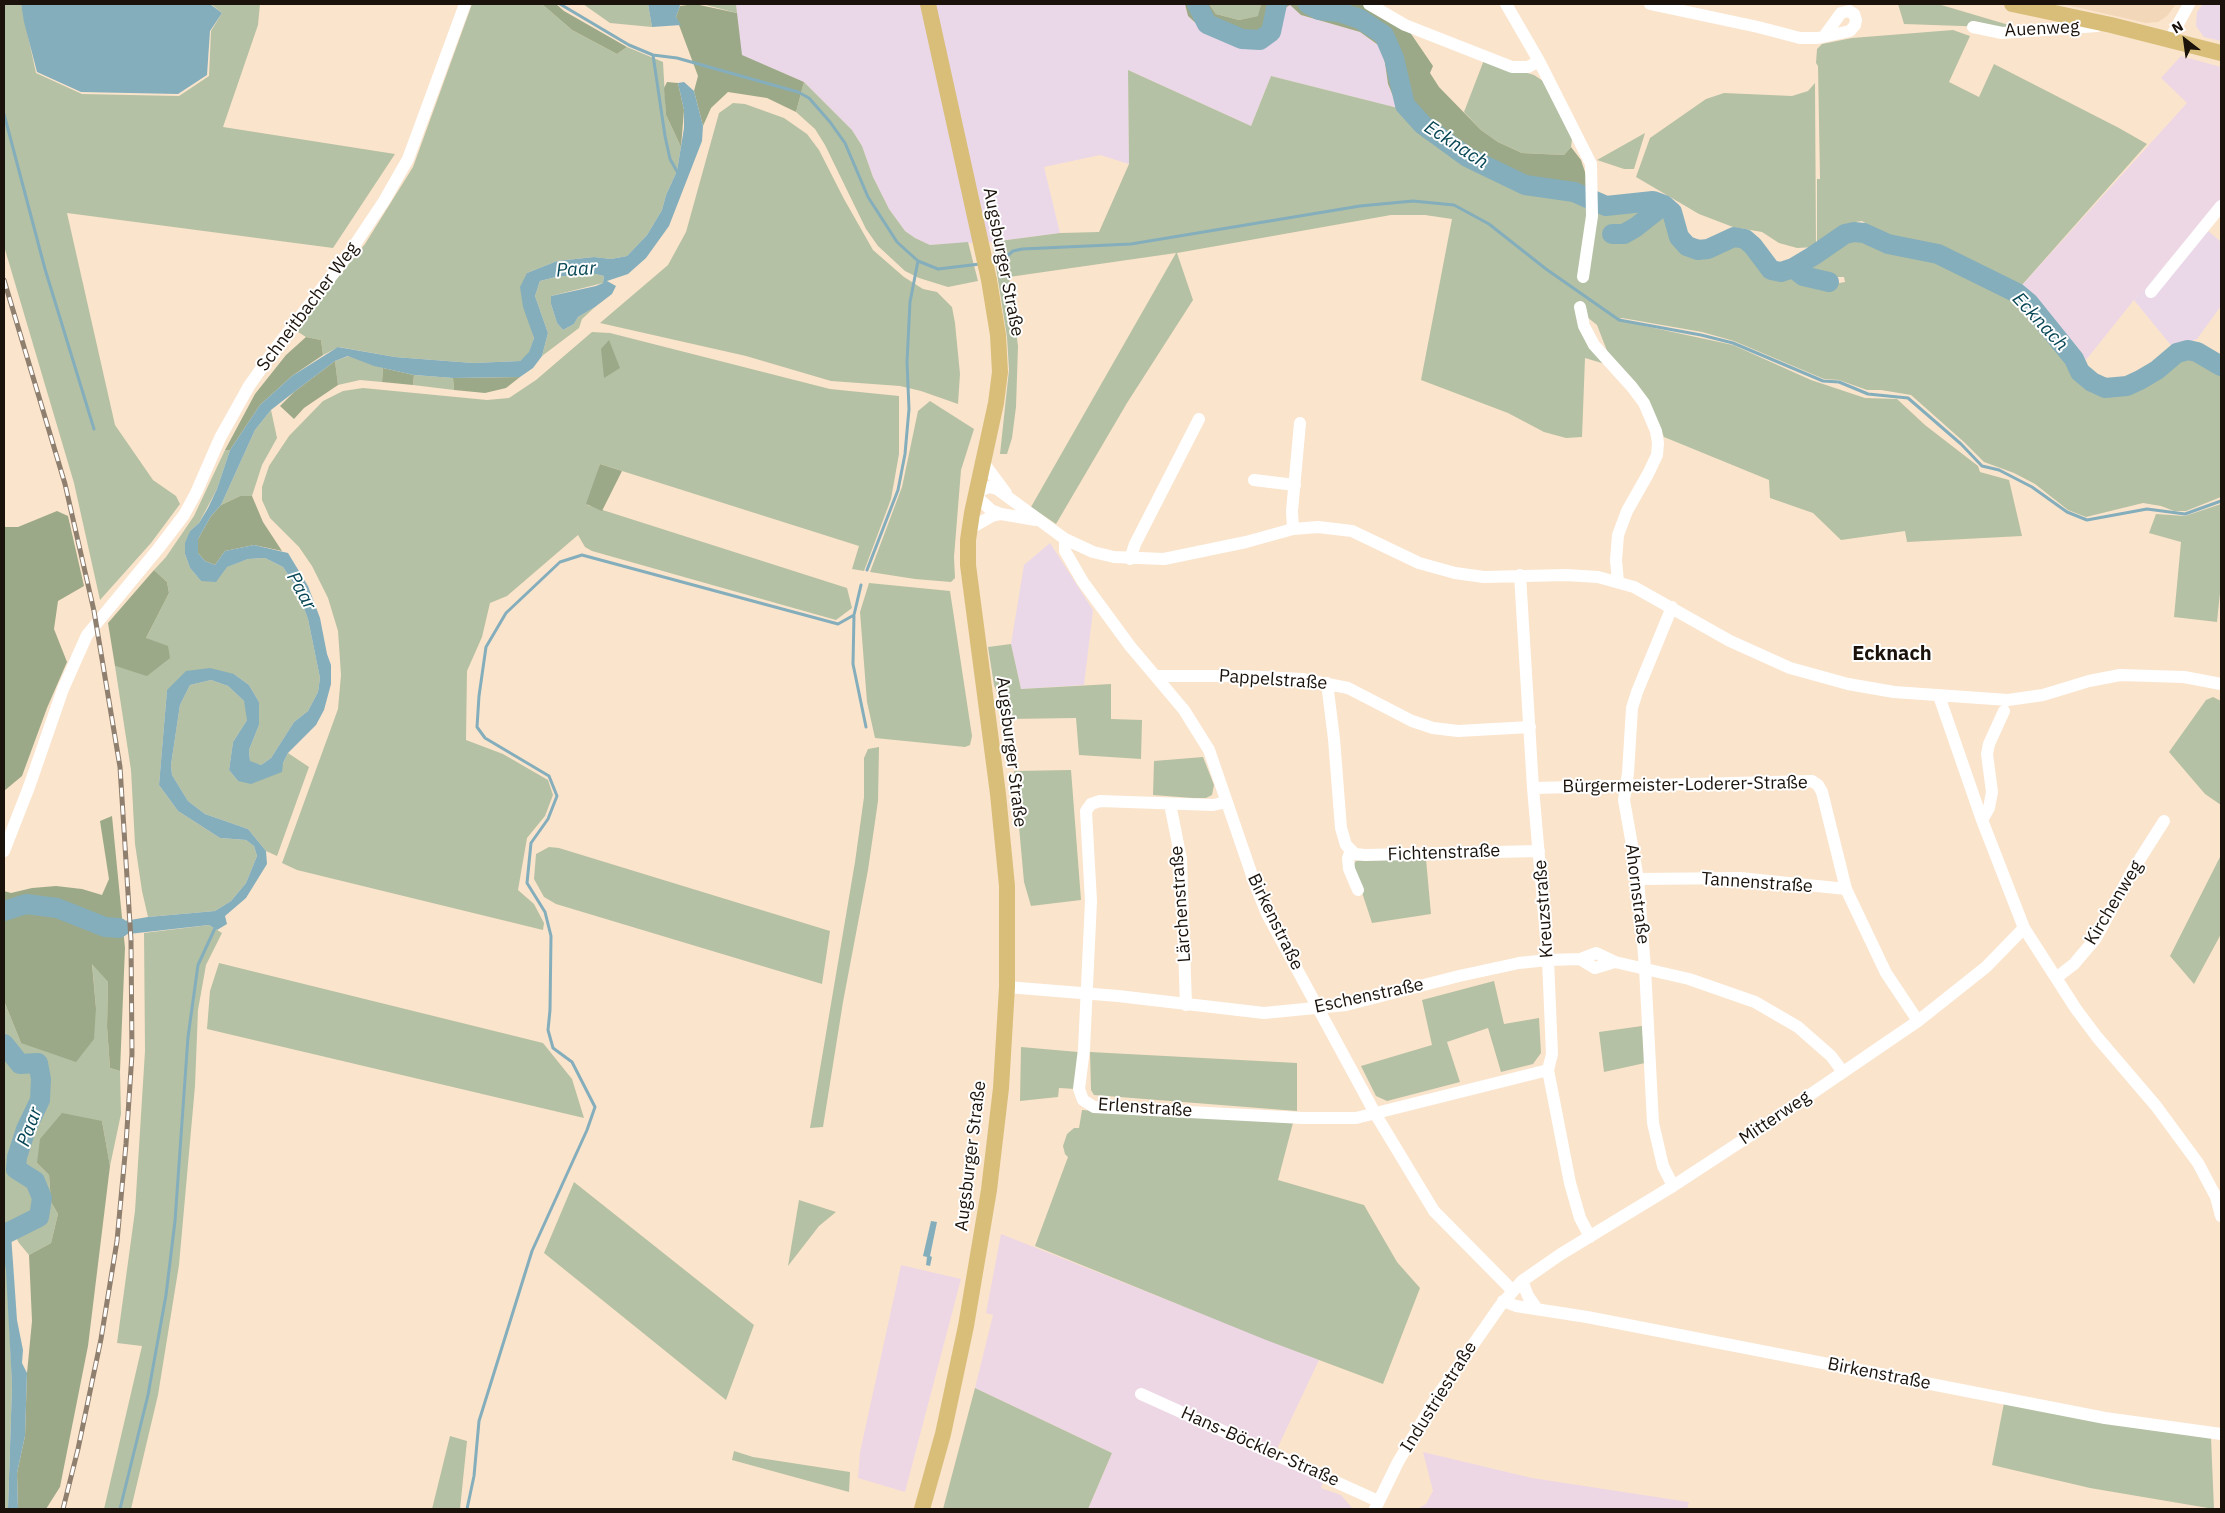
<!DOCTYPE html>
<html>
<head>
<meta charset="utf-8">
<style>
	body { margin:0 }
	#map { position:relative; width:2225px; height:1513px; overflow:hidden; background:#fbe4cc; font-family:"IBM Plex Sans",sans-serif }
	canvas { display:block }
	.frame { position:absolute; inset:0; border:5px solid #1b130b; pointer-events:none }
	.north { position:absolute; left:2160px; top:15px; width:50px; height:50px; -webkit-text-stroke:4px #fff; paint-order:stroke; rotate:330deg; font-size:14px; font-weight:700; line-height:20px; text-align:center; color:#1b130b }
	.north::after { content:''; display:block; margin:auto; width:18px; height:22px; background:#1b130b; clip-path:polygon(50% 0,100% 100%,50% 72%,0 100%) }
</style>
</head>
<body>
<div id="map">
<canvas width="2225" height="1513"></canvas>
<div class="frame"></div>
<div class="north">N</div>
</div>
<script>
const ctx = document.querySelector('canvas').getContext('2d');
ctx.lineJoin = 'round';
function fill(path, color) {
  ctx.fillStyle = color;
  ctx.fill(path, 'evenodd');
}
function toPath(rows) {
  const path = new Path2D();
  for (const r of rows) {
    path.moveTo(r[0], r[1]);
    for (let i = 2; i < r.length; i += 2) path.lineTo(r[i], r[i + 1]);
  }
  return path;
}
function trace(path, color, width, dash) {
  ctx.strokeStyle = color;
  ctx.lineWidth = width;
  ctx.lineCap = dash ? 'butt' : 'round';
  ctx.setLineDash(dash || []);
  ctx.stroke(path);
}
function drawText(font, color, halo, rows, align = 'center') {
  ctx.font = font + ' "IBM Plex Sans",sans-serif';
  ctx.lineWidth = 4;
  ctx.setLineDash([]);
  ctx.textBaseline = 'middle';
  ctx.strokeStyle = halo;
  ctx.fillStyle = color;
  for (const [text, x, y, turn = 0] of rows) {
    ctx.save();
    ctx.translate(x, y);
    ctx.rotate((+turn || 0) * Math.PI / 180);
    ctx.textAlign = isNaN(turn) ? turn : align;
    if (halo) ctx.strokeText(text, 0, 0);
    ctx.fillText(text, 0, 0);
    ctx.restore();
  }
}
const commercial = toPath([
	[736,4,1185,4,1188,16,1202,29,1229,40,1266,46,1278,33,1282,10,1290,5,1301,15,1360,32,1381,47,1385,63,1388,84,1398,108,1271,76,1251,126,1128,70,1129,164,1100,155,1044,167,1060,233,992,242,930,245,915,238,905,231,889,209,873,177,862,146,852,130,804,82,741,55],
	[2203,4,2221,4,2221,41,2204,37,2196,26,2197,12],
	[2200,224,2221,242,2221,306,2197,339,2174,349,2134,300],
	[1050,543,1093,610,1084,685,1021,689,1011,644,1024,565]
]);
const industrial = toPath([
	[2181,56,2221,67,2221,200,2134,300,2086,360,2021,286,2187,103,2161,78],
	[1001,1234,1319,1360,1277,1449,1328,1471,1321,1488,1341,1495,1353,1509,1088,1509,1112,1453,975,1388,993,1315,986,1313],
	[901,1265,961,1279,905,1492,858,1478,860,1452],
	[1423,1452,1532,1478,1689,1502,1687,1509,1417,1509,1426,1504,1433,1491]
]);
const built = toPath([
	[2063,4,2176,4,2167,16,2158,22,2146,23]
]);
const green = toPath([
	[4,4,21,4,36,73,82,94,179,96,209,76,211,31,222,13,211,4,260,4,258,25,223,127,395,154,333,248,67,213,115,425,153,480,176,496,180,504,151,543,100,600,74,483,4,246],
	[472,4,542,4,572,30,617,54,627,47,663,62,666,115,681,147,677,171,666,195,662,210,647,235,627,256,611,259,594,257,557,261,527,273,530,323,534,338,529,353,520,361,473,363,395,357,339,347,323,355,321,340,306,337,295,330,365,244,413,167],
	[583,4,648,4,652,27,610,23],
	[702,4,736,4,737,13],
	[1209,4,1261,4,1259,16,1239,20,1216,14],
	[1898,4,1938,4,2019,28,1904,24],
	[1953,30,1970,36,1949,82,1979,97,1994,64,2119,128,2147,144,2021,286,1939,249,1889,238,1862,221,1856,222,1817,247,1817,179,1820,179,1818,66,1816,63,1817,49,1822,44,1852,38],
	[1484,60,1534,75,1543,81,1572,139,1571,147,1564,155,1522,153,1498,142,1481,130,1464,112],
	[1128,70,1251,126,1271,76,1398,108,1413,122,1469,161,1588,206,1597,211,1609,213,1633,206,1648,205,1652,212,1623,229,1607,230,1603,235,1608,239,1624,238,1636,235,1646,224,1660,216,1666,215,1669,218,1673,239,1683,251,1698,258,1712,255,1723,245,1734,240,1742,242,1750,249,1756,262,1767,273,1783,278,1795,274,1808,284,1823,286,1845,282,1844,277,1821,277,1806,273,1805,267,1846,238,1860,238,1885,248,1885,252,1914,254,1941,262,2015,296,2028,308,2070,361,2078,377,2089,385,2106,391,2129,389,2161,374,2180,358,2189,355,2197,358,2221,372,2221,497,2186,511,2174,511,2161,506,2143,503,2086,517,2068,510,2035,484,2014,473,1984,462,1964,442,1911,395,1881,390,1867,390,1839,380,1824,379,1734,341,1702,332,1622,318,1617,320,1733,345,1811,380,1865,398,1897,399,1925,425,1978,466,1980,472,2009,480,2022,536,1907,542,1905,531,1841,540,1813,513,1770,498,1769,480,1664,437,1656,418,1609,356,1597,325,1587,317,1605,364,1585,358,1582,437,1566,438,1544,432,1508,413,1421,380,1452,219,1425,215,1391,215,1177,253,1193,300,1127,403,1056,524,1031,507,1176,253,1009,277,1018,346,1016,407,1012,438,1007,454,1000,454,1009,370,1007,337,992,242,1060,233,1099,232,1129,164],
	[804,82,852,130,862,146,873,177,889,209,905,231,915,238,930,245,968,242,978,281,948,287,919,278,905,271,878,246,866,229,825,145,815,129,796,112],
	[1815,83,1816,247,1797,248,1779,243,1762,232,1733,227,1699,214,1636,177,1650,138,1706,99,1724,93,1792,96,1808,91],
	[733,103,745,104,784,118,807,134,819,150,844,199,873,250,904,277,923,289,937,292,952,307,955,323,960,374,958,404,921,391,900,386,831,381,746,356,600,323,668,265,686,232,719,113],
	[1645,133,1634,169,1624,169,1597,160],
	[591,273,604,276,603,283,551,296,551,304,557,323,563,330,574,324,578,317,595,307,582,319,579,328,542,356,548,333,535,296,540,281,556,277],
	[592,332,610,333,830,389,899,396,899,454,891,499,864,571,852,569,859,546,600,464,587,505,847,588,852,608,836,620,592,551,585,547,578,535,507,596,490,603,482,637,467,671,466,740,503,754,548,780,553,795,545,816,527,838,518,890,534,904,544,923,543,930,297,870,282,863,338,709,341,675,338,631,328,598,312,566,299,547,270,518,262,500,262,487,269,466,289,436,323,401,343,391,363,388,487,400,509,398,536,380],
	[349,356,383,368,382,382,360,380,338,385,335,361],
	[414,375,453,378,454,390,413,385],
	[930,401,974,429,961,470,954,557,955,578,951,582,915,579,870,572,902,487,918,411],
	[271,410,277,438,262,465,252,496,240,496,221,505,255,430],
	[225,450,230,450,217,489,199,523,190,531,185,554,190,568,201,581,226,567,248,559,265,558,283,567,296,587,308,619,320,678,318,692,308,711,294,722,271,758,261,765,250,762,249,750,259,725,259,702,249,685,234,674,167,690,159,785,178,811,220,838,246,840,254,846,257,856,246,883,231,901,215,911,148,917,142,891,135,844,131,770,115,666,147,675,146,638,169,593,167,582,154,570,166,557,194,516],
	[2221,504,2221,583,2217,622,2174,617,2181,542,2149,533,2156,514,2185,516],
	[869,583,950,591,972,736,970,745,965,747,875,738,867,702,860,612],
	[1011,644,1021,689,1111,684,1111,719,1142,720,1141,759,1079,755,1076,718,1008,719,994,685,988,647],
	[211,680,228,686,244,701,247,709,247,720,233,742,229,770,238,781,283,763,288,753,309,767,277,856,266,851,248,829,205,814,188,801,172,775,171,765,180,705,190,685],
	[2213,697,2221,701,2221,805,2205,794,2169,752,2206,700],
	[879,747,878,801,868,870,843,1002,823,1127,810,1128,855,862,864,797,864,758,868,749],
	[1203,757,1214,785,1212,795,1206,798,1193,798,1153,795,1154,761],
	[1071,770,1081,900,1031,906,1024,882,1014,771],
	[549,847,559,848,830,931,822,984,556,904,544,897,534,879,536,854],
	[2221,855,2221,934,2194,984,2170,956],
	[1426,859,1431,914,1372,923,1353,865,1356,861,1364,860],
	[209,925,222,933,206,965,198,1010,195,1086,179,1265,158,1395,131,1509,104,1509,142,1346,117,1343,135,1211,145,1051,144,933],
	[92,963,108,982,107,1027,110,1068,120,1071,121,1114,110,1166,102,1121,37,1163,49,1175,51,1202,58,1214,51,1243,29,1255,19,1243,11,1228,5,1223,12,1385,8,1509,4,1509,4,1001,21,1043,96,1008],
	[219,963,543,1043,572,1079,584,1118,207,1029,210,991],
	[1494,981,1504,1024,1539,1018,1541,1053,1533,1064,1501,1072,1488,1028,1447,1042,1460,1082,1387,1101,1376,1096,1361,1066,1432,1045,1422,1000],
	[1642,1026,1645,1063,1604,1072,1599,1032],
	[1021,1047,1078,1052,1075,1089,1059,1088,1058,1097,1020,1101],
	[1090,1052,1297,1063,1297,1111,1094,1095,1091,1090],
	[1082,1110,1293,1123,1278,1180,1364,1205,1397,1262,1420,1288,1383,1384,1266,1340,1035,1246,1068,1157,1065,1154,1063,1146,1067,1134,1074,1128,1079,1128],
	[574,1182,754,1325,726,1400,544,1253],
	[799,1200,836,1212,819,1226,788,1266],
	[975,1388,1112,1453,1088,1509,943,1509],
	[2004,1403,2211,1438,2214,1509,2090,1488,1992,1465],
	[450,1436,467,1441,460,1509,432,1509],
	[734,1451,753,1457,850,1472,849,1492,732,1460]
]);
const forest = toPath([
	[542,4,556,4,564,11,627,47,617,54,572,30],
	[695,4,737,13,742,55,804,82,796,112,767,98,728,92,711,108,703,126,694,91,698,76,676,17,680,6],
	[1185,4,1209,4,1216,14,1239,20,1258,16,1261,4,1369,4,1405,25,1433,66,1430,73,1439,87,1481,130,1498,142,1522,153,1564,155,1571,147,1581,160,1587,178,1588,206,1524,188,1469,161,1411,120,1398,108,1388,84,1385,63,1381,47,1360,32,1301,15,1290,5,1282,10,1278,33,1266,46,1250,44,1229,40,1202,29,1188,16],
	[667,82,678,83,684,110,681,147,666,115,664,88],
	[306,337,321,340,323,355,292,376,260,405,230,450,225,450,255,394,286,355],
	[609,340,620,368,604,378,601,349],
	[335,361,338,385,304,408,294,419,280,406,294,392],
	[383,368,414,375,413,385,382,382],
	[520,377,506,388,485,393,454,390,453,378],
	[600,464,622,471,602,511,586,504],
	[240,496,252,496,263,522,282,551,254,545,225,551,215,565,205,561,198,553,198,539,211,516,221,505],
	[57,511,68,516,84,586,58,601,54,629,67,662,47,708,22,776,4,791,4,527,18,527],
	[154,570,167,582,169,593,146,638,168,646,170,658,147,676,115,666,108,623],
	[112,816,125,948,120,1071,110,1068,107,1027,108,982,92,964,96,1008,94,1039,76,1062,21,1043,4,1001,4,891,11,893,32,888,56,886,82,889,102,895,109,879,100,821],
	[62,1113,102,1121,110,1166,88,1346,60,1487,46,1509,18,1509,17,1473,25,1436,27,1373,32,1321,29,1255,51,1243,58,1214,51,1202,49,1175,37,1163,40,1139]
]);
const water = toPath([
	[21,4,210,4,222,13,210,31,207,75,178,94,81,92,37,72,24,22],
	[648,4,679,4,680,6,676,17,681,25,652,27],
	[684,82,694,91,703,126,702,141,669,226,646,258,628,274,607,281,616,286,612,294,595,307,578,317,574,324,563,330,557,323,551,304,551,296,596,286,603,283,604,276,591,273,556,277,540,281,535,296,548,333,542,356,533,368,520,377,453,378,414,375,374,366,348,356,335,361,294,392,271,410,255,430,221,505,211,516,198,539,198,553,205,561,215,565,225,551,254,545,288,553,308,586,320,618,327,654,331,665,331,684,324,710,316,725,288,753,283,763,282,772,251,784,238,781,229,770,233,742,247,720,244,701,228,686,211,680,190,685,180,705,171,765,172,775,188,801,205,814,248,829,266,851,267,864,246,898,225,916,227,924,217,930,209,925,111,936,91,927,96,920,118,922,148,917,215,911,231,901,246,883,257,856,254,846,246,840,220,838,178,811,159,785,167,690,186,671,210,668,234,674,249,685,259,702,259,725,249,750,250,761,261,765,271,758,294,722,308,711,318,692,320,678,308,619,296,587,283,567,265,558,248,559,227,567,216,582,201,581,190,568,185,554,185,543,190,531,199,523,208,508,217,489,230,450,260,405,292,376,338,347,395,357,473,363,520,361,529,352,534,338,523,307,520,287,527,273,557,261,594,257,611,259,627,256,647,235,662,210,666,195,677,171,684,128,684,110,678,83],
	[4,1208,5,1223,11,1234,17,1320,23,1350,22,1363,27,1373,25,1436,17,1473,18,1509,8,1509,12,1385,6,1270,4,1257],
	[931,1221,937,1222,930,1256,932,1257,930,1266,926,1265,927,1257,923,1256]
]);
const stream = toPath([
	[560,4,629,45,653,55,677,58,798,92,809,98,830,122,845,143,868,197,897,242,918,261,938,269,980,264],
	[653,55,665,136,670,159,678,173],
	[4,114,45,269,94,429],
	[992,263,1000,262,1013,251,1022,249,1131,244,1360,206,1413,201,1454,205,1489,224,1546,269,1619,320,1701,335,1733,343,1823,381,1839,382,1868,394,1908,398,1961,444,1982,466,1999,470,2032,487,2067,512,2087,520,2147,509,2185,514,2221,501],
	[867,570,898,490,905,454,909,409,907,362,910,302,918,261],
	[861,585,854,615,853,664,866,727],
	[120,1509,148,1395,166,1295,175,1221,188,1037,198,965,216,926],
	[467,1509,474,1476,479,1421,532,1251,587,1130,595,1107,572,1062,553,1048,548,1030,550,1010,551,936,545,912,527,883,531,843,548,819,557,796,549,776,485,738,477,727,479,696,486,647,506,613,560,562,582,555,838,624,854,615]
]);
const river = toPath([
	[1197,4,1207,24,1242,39,1260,40,1271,32,1277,4],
	[1308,4,1319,10,1339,12,1360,19,1384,35,1394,58,1405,105,1423,125,1467,157,1525,185,1574,192,1606,206,1653,201,1664,205,1672,212,1679,237,1687,246,1698,250,1708,249,1734,237,1745,239,1753,246,1771,270,1781,272,1793,268,1813,256,1845,234,1854,232,1864,233,1888,244,1938,254,2017,293,2029,303,2074,359,2080,372,2092,382,2105,388,2127,386,2140,380,2157,370,2177,353,2188,350,2197,352,2221,366],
	[1612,234,1624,234,1636,227,1664,205],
	[1793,268,1803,276,1829,282],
	[4,911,26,904,57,908,105,927,119,928],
	[4,1044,20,1064,38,1063,41,1079,40,1100,26,1129,17,1157,16,1169,35,1181,42,1198,39,1217,7,1233]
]);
const minor = toPath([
	[1369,4,1405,25,1512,67,1528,67,1539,61],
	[1506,4,1539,61,1591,164,1592,216,1583,277],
	[1650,4,1758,27,1800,38,1818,38,1850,31,1855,25,1856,20,1854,14,1849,11,1841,13,1825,35],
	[1973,27,2002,33,2097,26],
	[2170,39,2189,4],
	[2151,292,2221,206],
	[1580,307,1584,326,1594,345,1632,387,1644,403,1656,431,1658,443,1657,455,1648,474,1627,511,1618,535,1616,560,1618,582],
	[983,462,1006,493],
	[1254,480,1295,485],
	[1036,520,1001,514,991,510,979,499,977,492,989,487,997,489,1065,539,1093,552,1114,557,1164,559,1246,542,1293,529,1318,527,1352,531,1419,563,1455,573,1484,577,1566,575,1598,577,1634,587,1730,641,1790,668,1848,684,1894,692,2008,700,2043,695,2089,681,2120,675,2184,677,2221,684],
	[969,529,992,516,1001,514],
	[1293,529,1292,511,1300,423],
	[1065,539,1065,551,1083,582,1130,646,1184,710,1209,750,1256,887,1267,914,1376,1115,1434,1211,1512,1290],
	[1130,559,1135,544,1199,419],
	[1520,575,1533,788,1548,960,1552,1054,1548,1070,1570,1183,1580,1218,1590,1237],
	[1672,607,1637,692,1632,708,1628,773,1624,800,1638,879,1645,968,1653,1123,1663,1166,1673,1186],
	[1156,676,1244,676,1302,679,1348,688,1412,721,1433,728,1458,731,1530,727],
	[1327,683,1334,739,1341,828,1346,845,1355,854,1365,855,1539,851],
	[1939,696,1982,820,2024,928,2076,1009,2097,1037,2156,1106,2198,1163,2216,1197,2221,1216],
	[1533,788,1812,781,1818,785,1822,792,1846,889,1886,973,1918,1021],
	[1227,802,1213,805,1100,801,1091,804,1086,811,1091,901,1084,1049,1079,1089,1083,1100,1094,1107,1303,1118,1356,1118,1548,1070],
	[1170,804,1181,859,1186,1005],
	[1982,820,1989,808,1992,792,1987,754,1989,744,2004,711],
	[1351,850,1348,858,1349,869,1358,890],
	[4,851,29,787,63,689,87,635,158,549,184,515,196,493,220,438,249,386,275,349,350,252,384,201,408,159,465,4],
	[1638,879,1740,878,1846,889],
	[1580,959,1595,968,1615,962],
	[2056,978,2074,964,2096,938,2131,873,2164,821],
	[1007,987,1118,996,1264,1013,1346,1005,1459,976,1519,963,1548,960,1580,959,1596,953,1615,962,1689,979,1755,1002,1798,1027,1831,1056,1843,1072],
	[1522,1281,1528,1296,1537,1309],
	[1503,1301,1516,1306,1587,1317,2105,1418,2221,1434],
	[1141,1394,1378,1501],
	[1375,1509,1398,1462,1436,1398,1500,1306,1522,1281,1561,1254,1673,1186,1754,1133,1918,1021,1986,967,2024,928]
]);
const major = toPath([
	[2012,4,2111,25,2221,53],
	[922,1509,943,1434,966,1326,989,1190,1001,1088,1007,987,1007,886,998,794,968,565,968,540,972,513,996,403,1000,372,998,335,989,280,928,4]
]);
const rail = toPath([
	[4,280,65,484,94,611,120,767,131,940,132,1054,126,1144,117,1241,101,1339,78,1449,63,1509]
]);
const streetNames = [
	["Auenweg",2042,29,-3],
	["Augsburger Straße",1003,262,79],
	["Schneitbacher Weg",308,307,-53],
	["Pappelstraße",1273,680,4],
	["Augsburger Straße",1011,752,83],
	["Bürgermeister-Loderer-Straße",1685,785,-1],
	["Fichtenstraße",1444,853,-2],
	["Tannenstraße",1757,883,4],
	["Ahornstraße",1637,894,83],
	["Kirchenweg",2114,903,-59],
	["Lärchenstraße",1181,904,-94],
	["Kreuzstraße",1544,909,-94],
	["Birkenstraße",1275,922,64],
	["Eschenstraße",1369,996,-12],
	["Erlenstraße",1145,1108,4],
	["Mitterweg",1775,1118,-34],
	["Augsburger Straße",971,1156,-83],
	["Birkenstraße",1879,1374,11],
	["Industriestraße",1439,1397,-58],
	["Hans-Böckler-Straße",1260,1447,24]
];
const waterNames = [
	["Ecknach",1456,145,33],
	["Paar",576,270,-4],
	["Ecknach",2040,322,47],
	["Paar",301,591,61],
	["Paar",30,1127,-70]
];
const quarterNames = [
	["Ecknach",1892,654]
];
fill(commercial, '#ead8e9');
fill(industrial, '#eed7e4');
fill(built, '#f3d7b9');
fill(green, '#b5c1a4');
fill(forest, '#9ca988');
fill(water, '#84aebc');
trace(stream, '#84aebc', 3);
trace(river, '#84aebc', 20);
trace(minor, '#fff', 12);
trace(major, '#d9be7a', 16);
trace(rail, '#8f7f6f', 5);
trace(rail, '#fff', 3, [9]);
drawText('18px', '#1b130b', '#fff', streetNames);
drawText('italic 19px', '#074655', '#fff', waterNames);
drawText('bold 20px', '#1b130b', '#fff', quarterNames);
</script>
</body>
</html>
